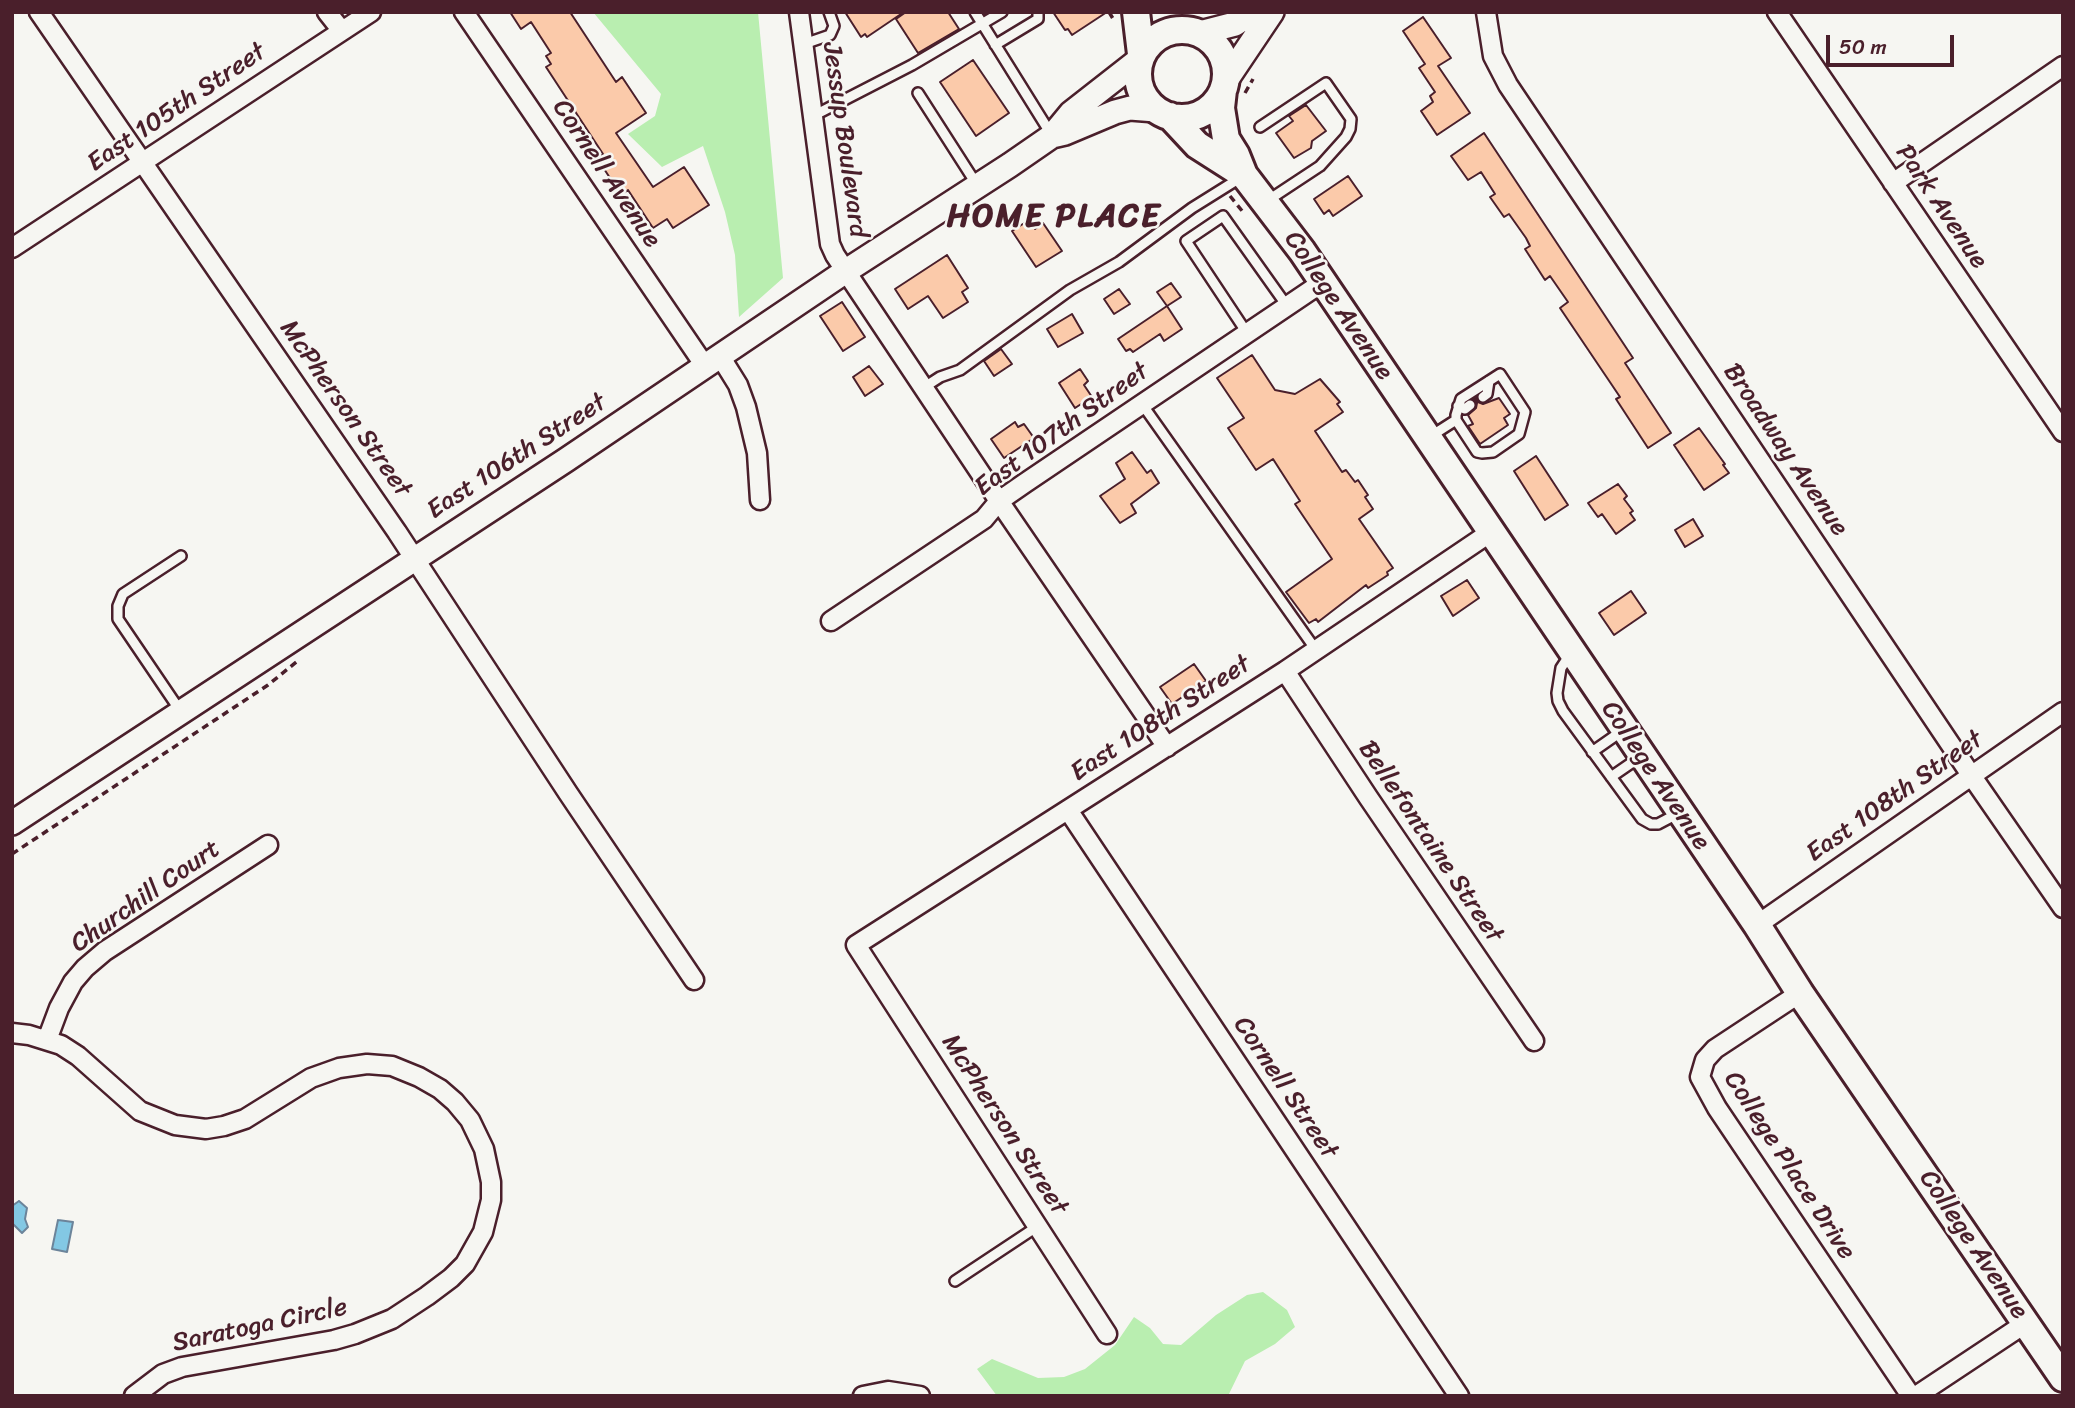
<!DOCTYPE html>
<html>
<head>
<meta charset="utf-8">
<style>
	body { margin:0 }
	#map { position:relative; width:2075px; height:1408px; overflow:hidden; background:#f6f6f2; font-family:Sriracha,sans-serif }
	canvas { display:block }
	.frame { position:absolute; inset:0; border:14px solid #4a1f2b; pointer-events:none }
	.scale { position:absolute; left:1826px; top:35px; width:128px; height:32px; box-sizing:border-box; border:4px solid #4a1f2b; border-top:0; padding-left:9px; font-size:21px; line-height:24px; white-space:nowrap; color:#4a1f2b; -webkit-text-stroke:5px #f6f6f2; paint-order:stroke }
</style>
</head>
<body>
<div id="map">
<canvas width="2075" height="1408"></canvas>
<div class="frame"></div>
<div class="scale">50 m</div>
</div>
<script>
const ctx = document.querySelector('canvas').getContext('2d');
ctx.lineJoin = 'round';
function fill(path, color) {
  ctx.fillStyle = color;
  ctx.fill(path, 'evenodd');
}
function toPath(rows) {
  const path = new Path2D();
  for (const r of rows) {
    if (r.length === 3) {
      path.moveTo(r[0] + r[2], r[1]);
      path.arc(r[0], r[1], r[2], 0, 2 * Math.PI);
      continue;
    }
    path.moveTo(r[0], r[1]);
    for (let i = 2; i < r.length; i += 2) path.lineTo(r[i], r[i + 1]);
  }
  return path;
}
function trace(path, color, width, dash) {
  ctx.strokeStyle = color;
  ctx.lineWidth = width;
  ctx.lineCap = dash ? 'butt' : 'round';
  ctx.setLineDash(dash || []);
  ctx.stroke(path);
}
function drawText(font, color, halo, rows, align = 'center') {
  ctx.font = font + ' Sriracha,sans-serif';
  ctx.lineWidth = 5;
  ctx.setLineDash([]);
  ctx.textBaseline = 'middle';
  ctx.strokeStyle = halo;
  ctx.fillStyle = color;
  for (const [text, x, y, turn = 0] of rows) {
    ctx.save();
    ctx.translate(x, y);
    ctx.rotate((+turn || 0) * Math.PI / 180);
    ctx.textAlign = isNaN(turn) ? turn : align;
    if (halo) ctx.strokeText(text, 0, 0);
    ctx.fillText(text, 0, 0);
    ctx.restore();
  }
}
const green = toPath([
	[593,12,758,12,783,278,739,317,735,255,725,212,703,146,662,167,628,134,655,116,661,94],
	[1263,1292,1287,1310,1295,1327,1275,1344,1245,1361,1228,1396,997,1396,977,1369,992,1359,1038,1378,1064,1377,1085,1369,1115,1345,1134,1317,1150,1328,1163,1344,1181,1345,1216,1315,1247,1295]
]);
const water = toPath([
	[19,1201,27,1208,25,1219,28,1227,22,1233,12,1223,12,1206,19,1201],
	[58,1220,73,1222,67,1252,52,1249,58,1220]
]);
const building = toPath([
	[510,12,570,12,616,82,622,77,646,113,616,133,653,187,684,167,709,205,673,228,667,219,653,228,628,190,621,195,597,158,603,154,546,67,551,64,546,56,551,53,531,22,521,29,510,12],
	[845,12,904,12,867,37,865,34,861,37,845,12],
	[906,12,948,12,959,29,918,53,896,19,906,12],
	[1053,12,1107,12,1072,35,1068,29,1065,30,1053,12],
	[1423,17,1451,58,1438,66,1470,113,1437,135,1421,111,1433,102,1430,96,1435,92,1419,68,1425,64,1403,31,1423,17],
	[973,60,1009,113,976,136,940,82,973,60],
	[1306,105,1326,131,1312,141,1311,148,1294,158,1276,133,1293,121,1289,116,1306,105],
	[1484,133,1633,358,1625,363,1671,433,1648,448,1616,399,1620,397,1560,308,1568,302,1550,276,1545,280,1525,249,1530,246,1526,238,1509,214,1504,217,1490,197,1495,194,1481,172,1468,180,1451,156,1484,133],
	[1348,176,1362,196,1333,216,1329,210,1324,214,1314,199,1348,176],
	[1029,220,1035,229,1043,223,1062,251,1036,267,1012,231,1029,220],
	[947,255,968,288,962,292,968,302,943,318,928,296,908,309,895,289,947,255],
	[1171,283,1181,297,1167,306,1182,329,1164,341,1160,334,1133,352,1130,349,1126,351,1118,339,1167,306,1157,292,1171,283],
	[1119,289,1130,304,1114,314,1104,299,1119,289],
	[842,302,865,337,843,351,820,316,842,302],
	[1072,314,1083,333,1058,347,1047,329,1072,314],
	[1001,349,1012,364,994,376,984,361,1001,349],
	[1252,355,1275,390,1295,394,1320,379,1340,402,1337,404,1343,412,1315,431,1342,472,1346,470,1355,482,1358,480,1368,495,1365,497,1373,509,1359,519,1393,568,1387,572,1388,575,1368,588,1366,585,1318,622,1316,619,1309,623,1286,592,1332,559,1295,504,1300,501,1273,459,1256,470,1228,428,1244,418,1217,378,1252,355],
	[869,366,883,384,865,396,853,377,869,366],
	[1080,369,1088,381,1084,385,1092,397,1075,408,1059,383,1080,369],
	[1476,398,1478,402,1483,404,1499,398,1510,414,1504,418,1508,425,1480,444,1468,426,1473,424,1468,415,1476,408,1477,403,1474,399,1476,398],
	[1015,422,1018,427,1024,424,1034,438,1004,458,991,439,1015,422],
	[1699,428,1725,464,1723,465,1729,473,1704,490,1674,445,1699,428],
	[1132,452,1147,473,1151,470,1159,483,1131,504,1136,513,1120,523,1100,496,1125,479,1116,463,1132,452],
	[1536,456,1568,505,1545,520,1514,471,1536,456],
	[1618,484,1627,496,1624,499,1633,511,1630,513,1635,520,1616,534,1602,514,1598,517,1588,503,1618,484],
	[1693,519,1703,536,1685,547,1675,530,1693,519],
	[1467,580,1479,598,1453,616,1441,596,1467,580],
	[1631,591,1646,613,1614,635,1599,613,1631,591],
	[1194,664,1206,681,1172,704,1160,687,1194,664]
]);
const path = toPath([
	[1109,12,1115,22],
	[1245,93,1253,79],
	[1230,196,1243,212],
	[12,854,268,685,300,659]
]);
const service = toPath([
	[975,12,1051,134],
	[804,44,830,35,834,26,829,12],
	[995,45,1038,19,1038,12],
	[918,93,977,185],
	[813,116,912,65,1002,12],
	[1260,127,1326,83,1351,119,1350,129,1346,137,1320,166,1267,201],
	[1247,333,1186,241,1223,216,1287,306],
	[1500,374,1525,412,1519,434,1493,452,1482,453,1477,452,1456,420,1456,415,1461,399,1500,374],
	[923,388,940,377,960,370,1070,290,1119,262,1192,208,1240,178],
	[1483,397,1487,394,1489,381],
	[1142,404,1316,650],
	[1458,406,1465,409,1470,405],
	[1431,436,1456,420],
	[1571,653,1561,668,1557,693,1558,701,1563,711,1642,819,1651,824,1658,824,1677,814],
	[181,712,118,619,118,606,123,594,181,556],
	[1592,752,1622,731],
	[1611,777,1640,757],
	[955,1281,1038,1226]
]);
const minor = toPath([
	[39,12,397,532,568,793,694,980],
	[327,12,342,31],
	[464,12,705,366],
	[799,12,830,244,835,255,999,501,1167,747],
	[1486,12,1493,56,1508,85,1971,775,2063,908],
	[1777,12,2063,432],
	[1893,183,2063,66],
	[12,248,371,12],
	[720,356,738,385,746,407,757,453,760,500],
	[831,621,984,519,999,501,1025,483,1323,282],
	[1285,671,1368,797,1534,1041],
	[1068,810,1459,1396],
	[1757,925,2063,712],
	[1800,993,1715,1049,1705,1060,1700,1077,1717,1108,1911,1396],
	[12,1033,29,1035,61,1045,78,1056,140,1111,175,1125,206,1129,224,1126,245,1119,311,1078,339,1068,367,1064,392,1066,419,1077,440,1089,455,1102,470,1120,484,1149,491,1182,491,1200,483,1232,465,1264,451,1278,427,1296,392,1319,355,1334,334,1340,182,1367,163,1374,134,1396],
	[47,1040,59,1008,73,982,85,968,105,951,268,845],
	[1107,1334,856,945,1285,671,1491,532],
	[863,1396,888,1391,920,1396],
	[1916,1396,2026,1323]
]);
const tertiary = toPath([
	[1200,33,1235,24,1253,12],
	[1225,82,1272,12],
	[1052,136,1065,133,1115,112,1130,108,1156,110],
	[12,823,566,460,846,271,1010,165,1052,136,1071,113,1140,59]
]);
const secondary = toPath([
	[1136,12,1141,54],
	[1182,74,44],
	[1223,90,1221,108,1226,139,1236,155,1244,175],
	[1170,116,1197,145,1244,175,1302,251,1757,925,1800,993,2063,1378]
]);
const streetNames = [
	["East 105th Street",177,108,-34],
	["Jessup Boulevard",844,140,82],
	["Cornell Avenue",606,174,56],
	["Park Avenue",1941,207,56],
	["College Avenue",1338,306,56],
	["McPherson Street",345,409,55],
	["East 107th Street",1062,430,-36],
	["Broadway Avenue",1785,450,56],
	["East 106th Street",517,457,-33],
	["East 108th Street",1161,719,-33],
	["College Avenue",1655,776,56],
	["East 108th Street",1895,797,-35],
	["Bellefontaine Street",1430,842,56],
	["Churchill Court",146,897,-35],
	["Cornell Street",1285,1088,56],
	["McPherson Street",1004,1125,57],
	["College Place Drive",1789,1166,57],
	["College Avenue",1973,1245,56],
	["Saratoga Circle",260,1326,-12]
];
const districtNames = [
	["HOME PLACE",1054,218]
];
fill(green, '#b9eeb0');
fill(water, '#83c8e4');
trace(water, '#6c849a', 2);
fill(building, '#fbcaaa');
trace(building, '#4a1f2b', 2);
trace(service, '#4a1f2b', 14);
trace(minor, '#4a1f2b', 23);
trace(tertiary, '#4a1f2b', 28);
trace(secondary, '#4a1f2b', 32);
trace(path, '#4a1f2b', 3.5, [7, 5]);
trace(service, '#f6f6f2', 9);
trace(minor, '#f6f6f2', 18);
trace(tertiary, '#f6f6f2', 23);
trace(secondary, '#f6f6f2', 26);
drawText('26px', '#4a1f2b', '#f6f6f2', streetNames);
ctx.letterSpacing = '2px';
drawText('bold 33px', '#4a1f2b', '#f6f6f2', districtNames);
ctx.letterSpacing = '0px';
</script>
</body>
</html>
